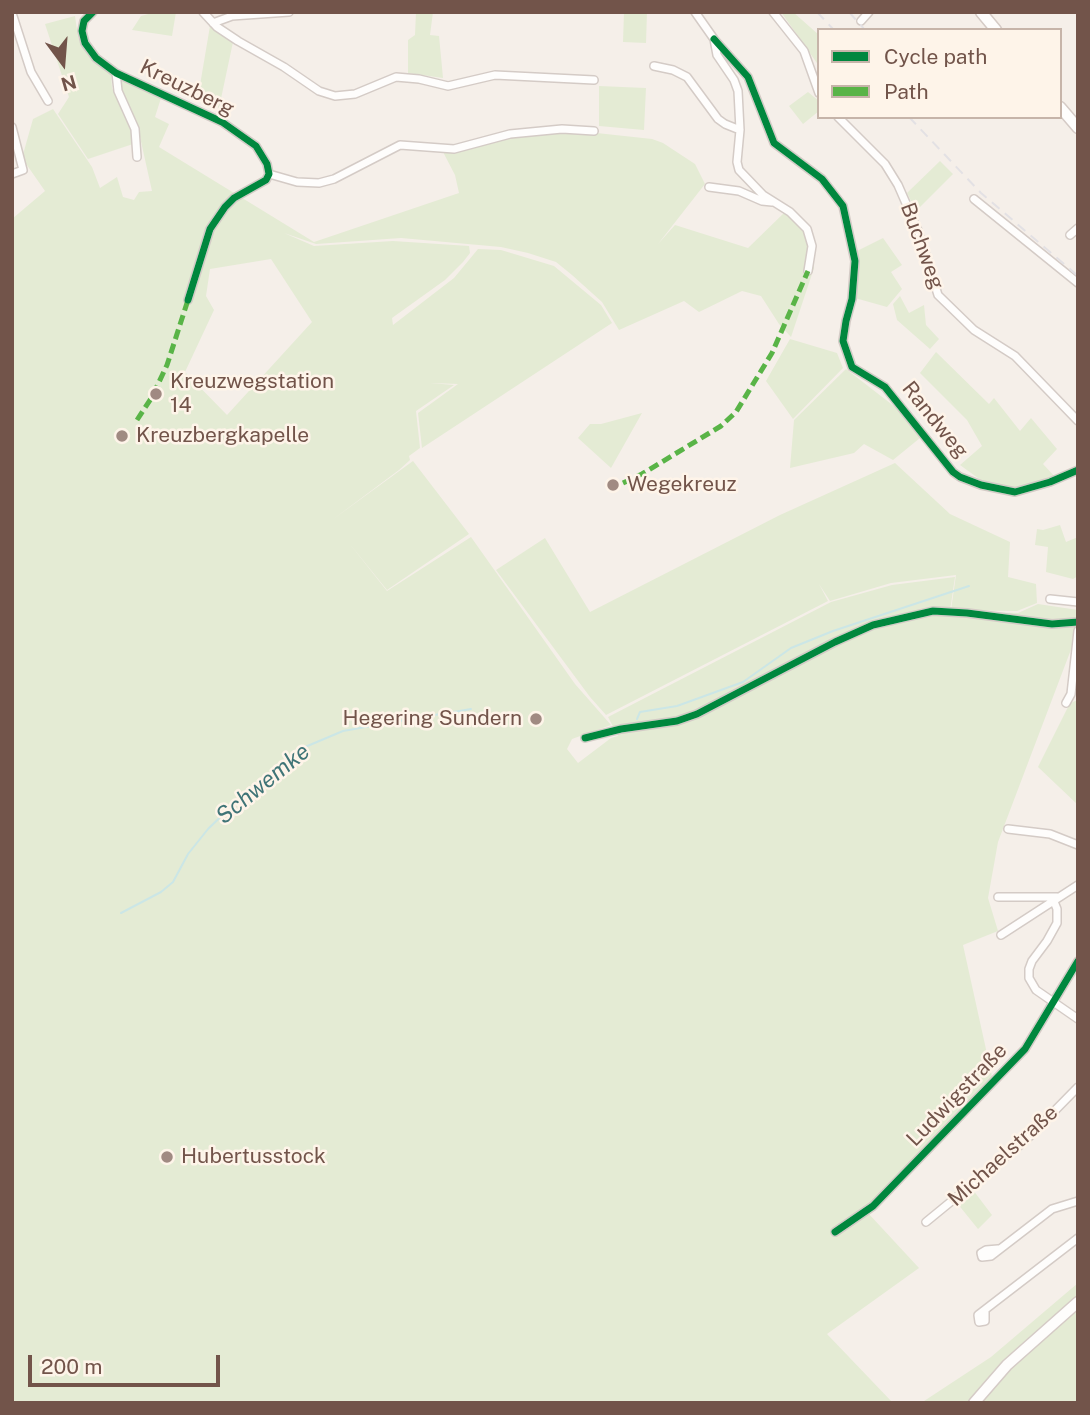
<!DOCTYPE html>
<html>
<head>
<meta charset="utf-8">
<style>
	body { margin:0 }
	#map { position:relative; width:1090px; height:1415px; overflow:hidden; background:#f5efe9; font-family:"Public Sans",sans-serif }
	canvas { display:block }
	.frame { position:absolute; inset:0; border:14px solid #72544a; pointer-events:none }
	.legend { position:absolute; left:817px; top:28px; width:245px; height:91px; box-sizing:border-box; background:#fef4e9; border:2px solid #c6b4a9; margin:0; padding:9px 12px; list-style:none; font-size:21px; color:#72544a }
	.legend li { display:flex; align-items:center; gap:14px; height:35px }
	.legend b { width:35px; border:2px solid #c6b4a9 }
	.north { position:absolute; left:28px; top:28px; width:70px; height:70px; -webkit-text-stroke:5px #fef4e9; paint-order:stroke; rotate:164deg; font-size:19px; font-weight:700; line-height:28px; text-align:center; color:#72544a }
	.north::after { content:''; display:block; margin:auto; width:24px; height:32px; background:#72544a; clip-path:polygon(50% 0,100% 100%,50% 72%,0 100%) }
	.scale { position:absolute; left:28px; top:1355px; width:192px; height:32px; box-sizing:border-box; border:4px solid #72544a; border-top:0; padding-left:9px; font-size:21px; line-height:24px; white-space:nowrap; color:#72544a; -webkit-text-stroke:5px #fef4e9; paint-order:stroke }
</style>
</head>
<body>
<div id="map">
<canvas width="1090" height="1415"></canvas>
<div class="frame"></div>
<ul class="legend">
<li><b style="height:9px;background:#00873e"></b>Cycle path</li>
<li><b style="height:9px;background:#59b447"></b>Path</li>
</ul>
<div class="north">N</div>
<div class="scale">200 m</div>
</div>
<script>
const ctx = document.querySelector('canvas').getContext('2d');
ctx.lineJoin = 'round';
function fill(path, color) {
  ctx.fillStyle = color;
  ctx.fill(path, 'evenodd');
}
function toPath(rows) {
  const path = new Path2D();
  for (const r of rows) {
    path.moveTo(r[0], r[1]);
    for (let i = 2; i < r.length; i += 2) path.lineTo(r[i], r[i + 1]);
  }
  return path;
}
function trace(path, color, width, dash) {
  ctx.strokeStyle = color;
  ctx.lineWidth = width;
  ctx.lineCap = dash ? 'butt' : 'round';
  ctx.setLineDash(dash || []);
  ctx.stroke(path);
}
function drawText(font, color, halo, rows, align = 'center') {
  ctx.font = font + ' "Public Sans",sans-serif';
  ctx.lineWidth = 5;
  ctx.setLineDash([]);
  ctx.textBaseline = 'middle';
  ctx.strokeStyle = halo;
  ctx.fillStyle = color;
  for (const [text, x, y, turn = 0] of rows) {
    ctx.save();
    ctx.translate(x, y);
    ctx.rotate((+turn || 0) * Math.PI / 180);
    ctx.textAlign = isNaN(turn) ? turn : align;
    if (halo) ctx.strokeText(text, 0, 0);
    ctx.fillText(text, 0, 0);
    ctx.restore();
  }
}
const green = toPath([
	[156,12,176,12,172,36,132,30,141,16],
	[416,12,433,12,430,35,439,36,443,78,408,73,408,40,415,35],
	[624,12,647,12,646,43,623,42],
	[781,12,793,12,819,35,819,66],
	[75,16,78,37,82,47,89,57,111,74,112,88,131,128,133,144,88,159,58,114,69,97,45,24],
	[210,26,233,42,219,108,198,97],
	[124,81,161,98,155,117,169,124,159,147,314,242,459,193,455,175,442,150,491,138,569,130,652,139,663,143,695,164,705,184,658,244,675,225,748,248,786,211,803,225,809,239,814,268,791,337,779,324,761,296,742,291,699,312,684,301,619,330,602,302,572,275,556,262,528,253,501,247,401,238,316,244,284,233,314,246,393,241,469,246,470,253,463,262,445,280,392,318,393,325,454,278,478,249,501,250,554,266,601,305,612,323,422,448,418,413,458,384,430,383,454,385,416,411,420,448,409,456,410,460,399,470,332,520,413,461,469,534,387,590,349,543,387,591,471,537,575,684,611,725,572,739,567,749,578,763,611,738,618,736,608,717,831,602,892,585,955,577,950,611,1018,613,1038,604,1078,610,1078,631,998,842,988,898,998,931,963,945,993,1081,868,1213,919,1268,827,1334,893,1403,12,1403,12,219,45,191,22,158,33,119,53,109,92,167,100,188,117,177,123,197,134,200,139,192,152,191,138,128,119,88,120,82],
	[271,259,312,322,227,415,185,372,214,310,206,296,210,269],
	[599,86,646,88,644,130,599,126],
	[808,92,819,101,819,111,803,124,789,106],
	[940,161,953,174,916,211,907,193],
	[883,238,902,265,891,272,902,289,887,307,855,298,857,251],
	[900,296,909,313,924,305,926,325,939,339,930,349,897,320,893,304],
	[790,339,837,353,843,368,793,419,766,381],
	[936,352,989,404,994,398,1020,431,1031,418,1057,449,1043,464,1056,478,1019,488,989,486,960,465,982,446,967,420,920,373],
	[846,369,899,410,920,438,893,460,864,444,854,453,790,468,794,420],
	[642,413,611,468,578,438,590,424,601,424],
	[895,463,950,514,1010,542,1008,577,1036,584,1037,603,1017,611,951,610,956,575,891,583,830,601,819,584,828,601,606,715,590,697,496,570,545,538,590,612,780,515],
	[1060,525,1066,542,1078,537,1078,576,1073,579,1046,572,1048,547,1035,545,1037,529,1043,530],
	[1078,700,1078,805,1038,767,1070,703],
	[973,1190,992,1215,978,1229,957,1203],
	[1078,1283,1078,1297,1000,1365,967,1403,921,1403,991,1357],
	[1078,1306,1078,1403,978,1403,1006,1371]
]);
const stream = toPath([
	[448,713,471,709],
	[637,719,640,712,677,706,743,682,791,648,833,631,969,586],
	[121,913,161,892,173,882,188,854,208,829,234,804,270,778,305,747,343,731,440,714]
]);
const street = toPath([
	[93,12,84,21,82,31,85,43,96,58,116,73,222,122,256,146,267,164,269,174,266,180,234,198,225,207,210,229,188,300],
	[203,12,217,27,238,41,284,67,319,91,335,96,355,94,396,77,419,79,448,86,495,75,594,80],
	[695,12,714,39,717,55,734,80,738,91,740,130,737,162,739,170,763,195,790,212,807,229,812,246,808,271],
	[773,12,804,51,819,93],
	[12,13,31,72,48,101],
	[861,21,869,12],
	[213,23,232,16,289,12],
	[714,39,748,77,774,143,822,179,843,206,855,261,852,299,846,321,843,341,852,367,885,387,953,472,960,477,981,485,1015,492,1050,482,1078,470],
	[654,66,673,70,687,77,718,119,725,124,740,130],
	[116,73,118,91,135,129,137,157],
	[838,117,885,164,898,185,919,233,938,295,974,330,1015,356,1078,421],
	[12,127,23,170,12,174],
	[269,174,297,182,319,183,334,179,400,145,454,149,510,134,562,129,594,131],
	[709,187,739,191,762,201,772,202],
	[974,199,1078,283],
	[1070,235,1078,228],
	[1050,599,1078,602],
	[1066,703,1071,694,1078,631],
	[585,738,621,729,677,721,697,714,835,642,873,625,933,611,967,613,1052,624,1078,622],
	[1008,829,1050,834,1078,845],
	[998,897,1057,897],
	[1053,899,1057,909,1057,923,1047,941,1032,961,1029,969,1029,978,1036,990,1078,1019],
	[1001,935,1078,885],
	[926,1222,1025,1141,1078,1087],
	[835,1232,873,1206,1025,1049,1078,961],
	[998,1249,986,1250,981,1253,982,1257,991,1256,1052,1209,1078,1201],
	[985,1310,985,1321,979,1322,978,1315,1078,1238]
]);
const secondary = toPath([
	[981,12,996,30],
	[1060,107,1078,128],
	[974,1403,1007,1365,1078,1302]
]);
const rail = toPath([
	[817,12,834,30],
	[849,12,865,30],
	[909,117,981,193,1078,276]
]);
const quiet = toPath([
	[137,420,152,397,167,365,188,300],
	[623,483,642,474,721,426,736,412,772,353,808,271]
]);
const cycleway = toPath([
	[93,12,84,21,82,31,85,43,96,58,116,73,222,122,256,146,267,164,269,174,266,180,234,198,225,207,210,229,188,300],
	[714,39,748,77,774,143,822,179,843,206,855,261,852,299,846,321,843,341,852,367,885,387,953,472,960,477,981,485,1015,492,1050,482,1078,470],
	[585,738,621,729,677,721,697,714,835,642,873,625,933,611,967,613,1052,624,1078,622],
	[835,1232,873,1206,1025,1049,1078,961]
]);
const markers = [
	[156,394,7,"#a08a82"],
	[122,436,7,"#a08a82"],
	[613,485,7,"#a08a82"],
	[536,719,7,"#a08a82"],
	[167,1157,7,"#a08a82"]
];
const streetNames = [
	["Kreuzberg",187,88,26],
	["Buchweg",922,246,70],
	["Randweg",935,420,51],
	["Ludwigstraße",957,1095,-46],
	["Michaelstraße",1003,1156,-42]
];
const poiNames = [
	["Kreuzwegstation",170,382],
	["14",170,406],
	["Kreuzbergkapelle",136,436],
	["Wegekreuz",627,485],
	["Hegering Sundern",522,719,"right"],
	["Hubertusstock",181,1157]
];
const waterNames = [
	["Schwemke",263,784,-39]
];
fill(green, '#e4ebd4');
trace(stream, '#cbe6e6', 2);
trace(street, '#d4cbc6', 10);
trace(secondary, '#d5cbc6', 13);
trace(street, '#fefdfc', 7);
trace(secondary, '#fefdfc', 10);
trace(rail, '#e3e1e4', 2, [10, 7]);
trace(quiet, '#59b447', 5, [10, 5]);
trace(cycleway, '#00873e', 7);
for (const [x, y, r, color] of markers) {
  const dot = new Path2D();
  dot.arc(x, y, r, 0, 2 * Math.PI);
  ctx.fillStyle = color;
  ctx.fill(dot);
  trace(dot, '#fef4e9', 2.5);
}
drawText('21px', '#72544a', '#fef4e9', streetNames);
drawText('21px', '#72544a', '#fef4e9', poiNames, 'left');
drawText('italic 23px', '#3f7477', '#fef4e9', waterNames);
</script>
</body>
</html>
